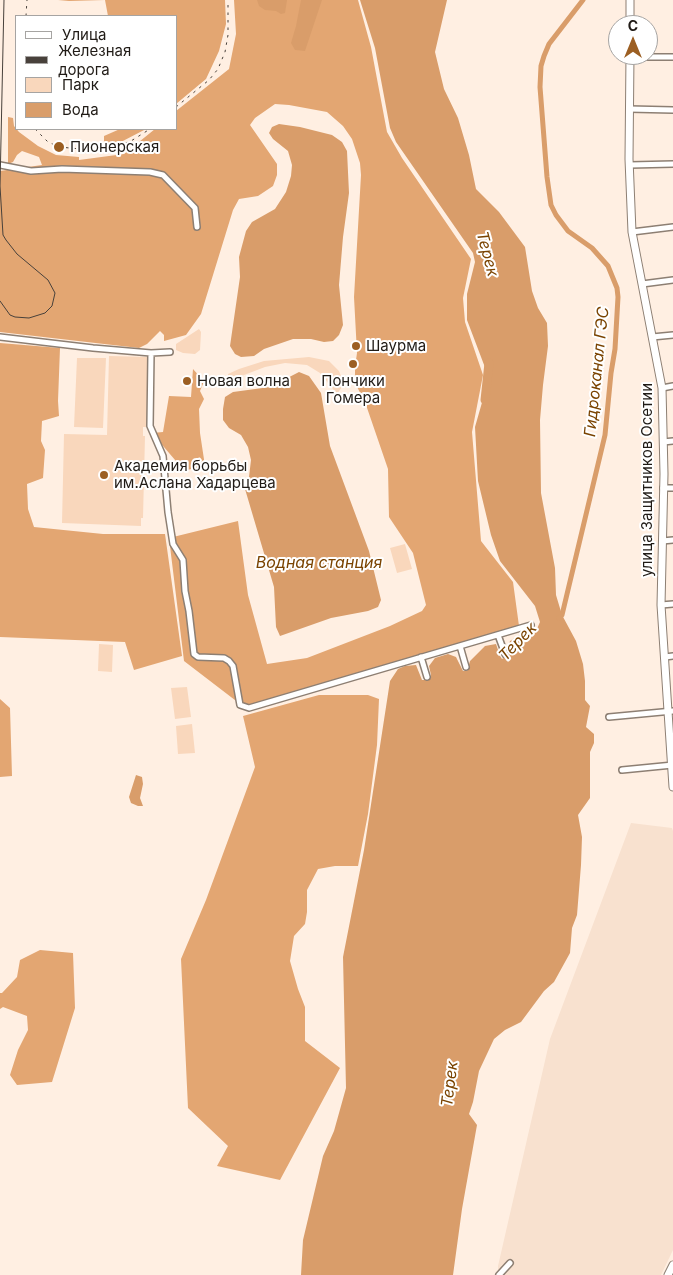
<!DOCTYPE html>
<html>
<head>
<meta charset="utf-8">
<style>
	body { margin:0 }
	#map { position:relative; width:673px; height:1275px; overflow:hidden; background:#ffefe2; font-family:Inter,sans-serif }
	canvas { display:block }
	.legend { position:absolute; left:15px; top:15px; width:162px; height:115px; box-sizing:border-box; background:#fff; border:1px solid #a6a4a2; margin:0; padding:6px 9px; list-style:none; font-size:15px; color:#201b16 }
	.legend li { display:flex; align-items:center; gap:10px; height:25px }
	.legend b { width:25px; border:1px solid #a6a4a2 }
	.north { position:absolute; left:608px; top:15px; width:50px; height:50px; box-sizing:border-box; background:#fff; border:1px solid #a6a4a2; border-radius:50%; rotate:0deg; font-size:14px; font-weight:700; line-height:20px; text-align:center; color:#201b16 }
	.north::after { content:''; display:block; margin:auto; width:18px; height:22px; background:#9c5f23; clip-path:polygon(50% 0,100% 100%,50% 72%,0 100%) }
</style>
</head>
<body>
<div id="map">
<canvas width="673" height="1275"></canvas>
<ul class="legend">
<li><b style="height:6px;background:#fff"></b>Улица</li>
<li><b style="height:6px;background:#48413b"></b>Железная дорога</li>
<li><b style="height:14px;background:#f9d7bc"></b>Парк</li>
<li><b style="height:14px;background:#d99d6a"></b>Вода</li>
</ul>
<div class="north">С</div>
</div>
<script>
const ctx = document.querySelector('canvas').getContext('2d');
ctx.lineJoin = 'round';
function fill(path, color) {
  ctx.fillStyle = color;
  ctx.fill(path, 'evenodd');
}
function toPath(rows) {
  const path = new Path2D();
  for (const r of rows) {
    path.moveTo(r[0], r[1]);
    for (let i = 2; i < r.length; i += 2) path.lineTo(r[i], r[i + 1]);
  }
  return path;
}
function trace(path, color, width, dash) {
  ctx.strokeStyle = color;
  ctx.lineWidth = width;
  ctx.lineCap = dash ? 'butt' : 'round';
  ctx.setLineDash(dash || []);
  ctx.stroke(path);
}
function drawText(font, color, halo, rows, align = 'center') {
  ctx.font = font + ' Inter,sans-serif';
  ctx.lineWidth = 4;
  ctx.setLineDash([]);
  ctx.textBaseline = 'middle';
  ctx.strokeStyle = halo;
  ctx.fillStyle = color;
  for (const [text, x, y, turn = 0] of rows) {
    ctx.save();
    ctx.translate(x, y);
    ctx.rotate((+turn || 0) * Math.PI / 180);
    ctx.textAlign = isNaN(turn) ? turn : align;
    if (halo) ctx.strokeText(text, 0, 0);
    ctx.fillText(text, 0, 0);
    ctx.restore();
  }
}
const built = toPath([
	[631,823,672,828,673,831,673,1250,661,1275,498,1275,498,1266,550,1039]
]);
const green = toPath([
	[199,329,201,332,200,350,195,354,183,353,176,350,176,344],
	[109,356,149,357,147,427,143,427,143,436,145,436,143,518,141,518,141,526,62,523,64,434,107,435],
	[309,357,329,361,339,371,344,384,337,394,320,373,307,365,285,363,265,367,231,380,228,378,228,374,239,369,264,361],
	[77,358,106,358,103,428,74,427],
	[405,544,412,569,397,573,390,548],
	[99,644,113,645,112,672,98,671],
	[187,687,191,717,175,719,171,688],
	[192,724,195,753,178,754,176,726]
]);
const forest = toPath([
	[58,0,225,0,226,24,219,51,206,79,176,104,176,16,108,16,105,0,69,1],
	[234,0,358,0,371,47,387,132,402,158,471,259,463,298,465,322,483,375,472,432,481,541,513,582,519,626,244,707,184,661,169,538,238,521,248,595,267,664,307,658,390,626,422,611,426,605,413,553,389,517,388,469,365,402,355,383,355,367,357,353,354,297,361,175,360,163,352,139,343,126,327,112,289,105,275,104,255,118,250,125,277,164,277,175,273,186,258,196,239,199,233,210,201,314,186,335,164,341,164,335,160,331,147,344,139,348,0,332,0,171,42,165,39,157,22,151,17,155,13,162,8,164,8,117,13,118,14,126,19,132,38,146,56,155,79,157,79,160,124,154,155,129,176,129,176,111,229,69,236,34],
	[120,129,146,129,119,143,104,145,104,136],
	[0,343,60,348,58,401,59,416,42,421,41,441,45,450,43,478,27,484,28,509,34,527,103,534,165,534,182,656,134,670,125,642,0,637],
	[193,369,201,378,205,379,200,391,204,399,199,409,200,433,205,466,187,470,181,467,152,433,163,432,169,396,191,397],
	[319,695,368,695,379,699,377,745,368,814,358,866,335,866,318,869,307,890,307,912,305,924,294,936,290,961,298,989,305,1007,305,1041,340,1068,280,1180,217,1166,228,1146,188,1108,181,959,206,900,255,767,243,716],
	[0,699,10,708,12,776,0,777],
	[40,950,73,953,75,1008,52,1082,17,1085,10,1075,18,1050,28,1030,27,1016,3,1007,0,1009,0,993,2,993,17,977,20,960]
]);
const water = toPath([
	[257,0,287,0,285,13,281,14,276,11,265,10,259,6],
	[301,0,322,0,305,51,295,50,291,43,296,26],
	[360,0,447,0,435,52,444,89,458,118,469,155,476,189,499,212,525,247,532,291,538,308,547,323,548,346,543,385,540,420,541,493,555,568,556,595,562,615,576,641,583,664,585,681,585,700,590,706,586,727,594,734,594,743,590,752,590,798,578,815,582,837,581,865,577,915,572,928,570,953,554,982,544,991,521,1022,505,1030,494,1039,479,1071,473,1102,469,1114,477,1125,462,1209,453,1275,301,1275,303,1240,323,1156,334,1131,346,1088,343,957,364,850,390,681,398,669,405,666,416,665,422,680,428,680,431,675,429,666,435,658,448,654,456,657,463,671,467,671,470,661,485,646,496,644,500,656,502,659,508,655,509,644,510,641,524,632,536,631,540,622,535,606,500,561,491,535,478,481,475,427,489,378,467,320,467,294,475,262,473,253,396,142,390,128,375,48],
	[279,124,300,127,332,135,342,142,347,151,349,193,343,237,339,285,343,325,339,335,333,341,324,342,311,339,293,339,264,349,254,356,241,357,235,354,230,346,240,277,239,257,246,231,252,222,275,209,286,192,291,176,292,165,288,151,273,139,269,133,272,127],
	[299,372,309,376,321,393,330,446,369,551,381,600,378,607,368,611,331,618,280,636,276,627,274,587,245,489,249,477,251,460,248,447,241,435,229,428,223,420,223,409,225,397,233,392,270,387],
	[136,775,142,777,143,784,140,798,143,806,138,806,131,803,129,797]
]);
const canal = toPath([
	[559,618,562,615,605,435,611,373,615,349,618,297,617,288,608,266,592,248,568,231,556,215,551,205,547,177,540,87,541,66,544,56,549,44,583,0]
]);
const river = toPath([
	[485,400,489,363]
]);
const street = toPath([
	[630,57,673,57],
	[629,109,673,110],
	[0,165,31,171,62,169,150,172,163,175,195,208,197,227],
	[630,165,673,164],
	[632,232,673,227],
	[642,284,673,280],
	[0,337,93,348,151,353,170,352],
	[652,337,673,335],
	[151,353,150,426,163,456,168,512,173,544,183,560,185,591,189,611,194,654,198,657,224,658,229,661,233,666,240,705,249,708,531,625],
	[662,388,673,386],
	[663,442,673,441],
	[663,488,673,488],
	[662,541,673,540],
	[661,605,673,604],
	[498,635,505,654],
	[460,646,466,667],
	[421,657,427,677],
	[665,657,673,656],
	[609,717,673,711],
	[622,770,673,765],
	[499,1275,510,1263]
]);
const secondary = toPath([
	[630,25,630,0],
	[630,55,629,159,632,232,662,388,664,474,661,605,673,787],
	[668,1275,673,1265]
]);
const tram = toPath([
	[0,301,10,315,15,317,29,318,45,313,52,306,55,293,48,280,17,254,6,240,3,235,0,186,4,0]
]);
const rail = toPath([
	[26,16,27,0],
	[176,107,209,80,218,69,225,52,228,35,228,0],
	[35,129,48,142,59,147,81,149,116,147,131,141,150,129]
]);
const markers = [
	[59,147,6,"#9c5f23"],
	[356,346,5,"#9c5f23"],
	[353,364,5,"#9c5f23"],
	[187,381,5,"#9c5f23"],
	[104,475,5,"#9c5f23"]
];
const poiNames = [
	["Пионерская",70,147],
	["Шаурма",366,346],
	["Новая волна",197,381],
	["Пончики",353,381,"center"],
	["Гомера",353,398,"center"],
	["Академия борьбы",114,466],
	["им.Аслана Хадарцева",114,483]
];
const streetNames = [
	["улица Защитников Осетии",647,480,-90]
];
const waterNames = [
	["Терек",487,254,75],
	["Гидроканал ГЭС",597,372,-84],
	["Водная станция",319,563],
	["Терек",518,642,-46],
	["Терек",450,1084,-83]
];
fill(built, '#f8e1cf');
fill(green, '#f9d7bc');
fill(forest, '#e3a672');
fill(water, '#d99d6a');
trace(canal, '#d99d6a', 5);
trace(river, '#d99d6a', 9);
trace(street, '#8d7f73', 8);
trace(secondary, '#8d7f73', 9);
trace(street, '#fff', 5);
trace(secondary, '#fff', 7);
trace(tram, '#48413b', 1);
trace(rail, '#48413b', 1, [2.5, 5]);
for (const [x, y, r, color] of markers) {
  const dot = new Path2D();
  dot.arc(x, y, r, 0, 2 * Math.PI);
  ctx.fillStyle = color;
  ctx.fill(dot);
  trace(dot, '#fff', 2);
}
drawText('15px', '#201b16', '#fff', poiNames, 'left');
drawText('15px', '#201b16', '#fff', streetNames);
drawText('italic 16px', '#7a4300', '#fff', waterNames);
</script>
</body>
</html>
